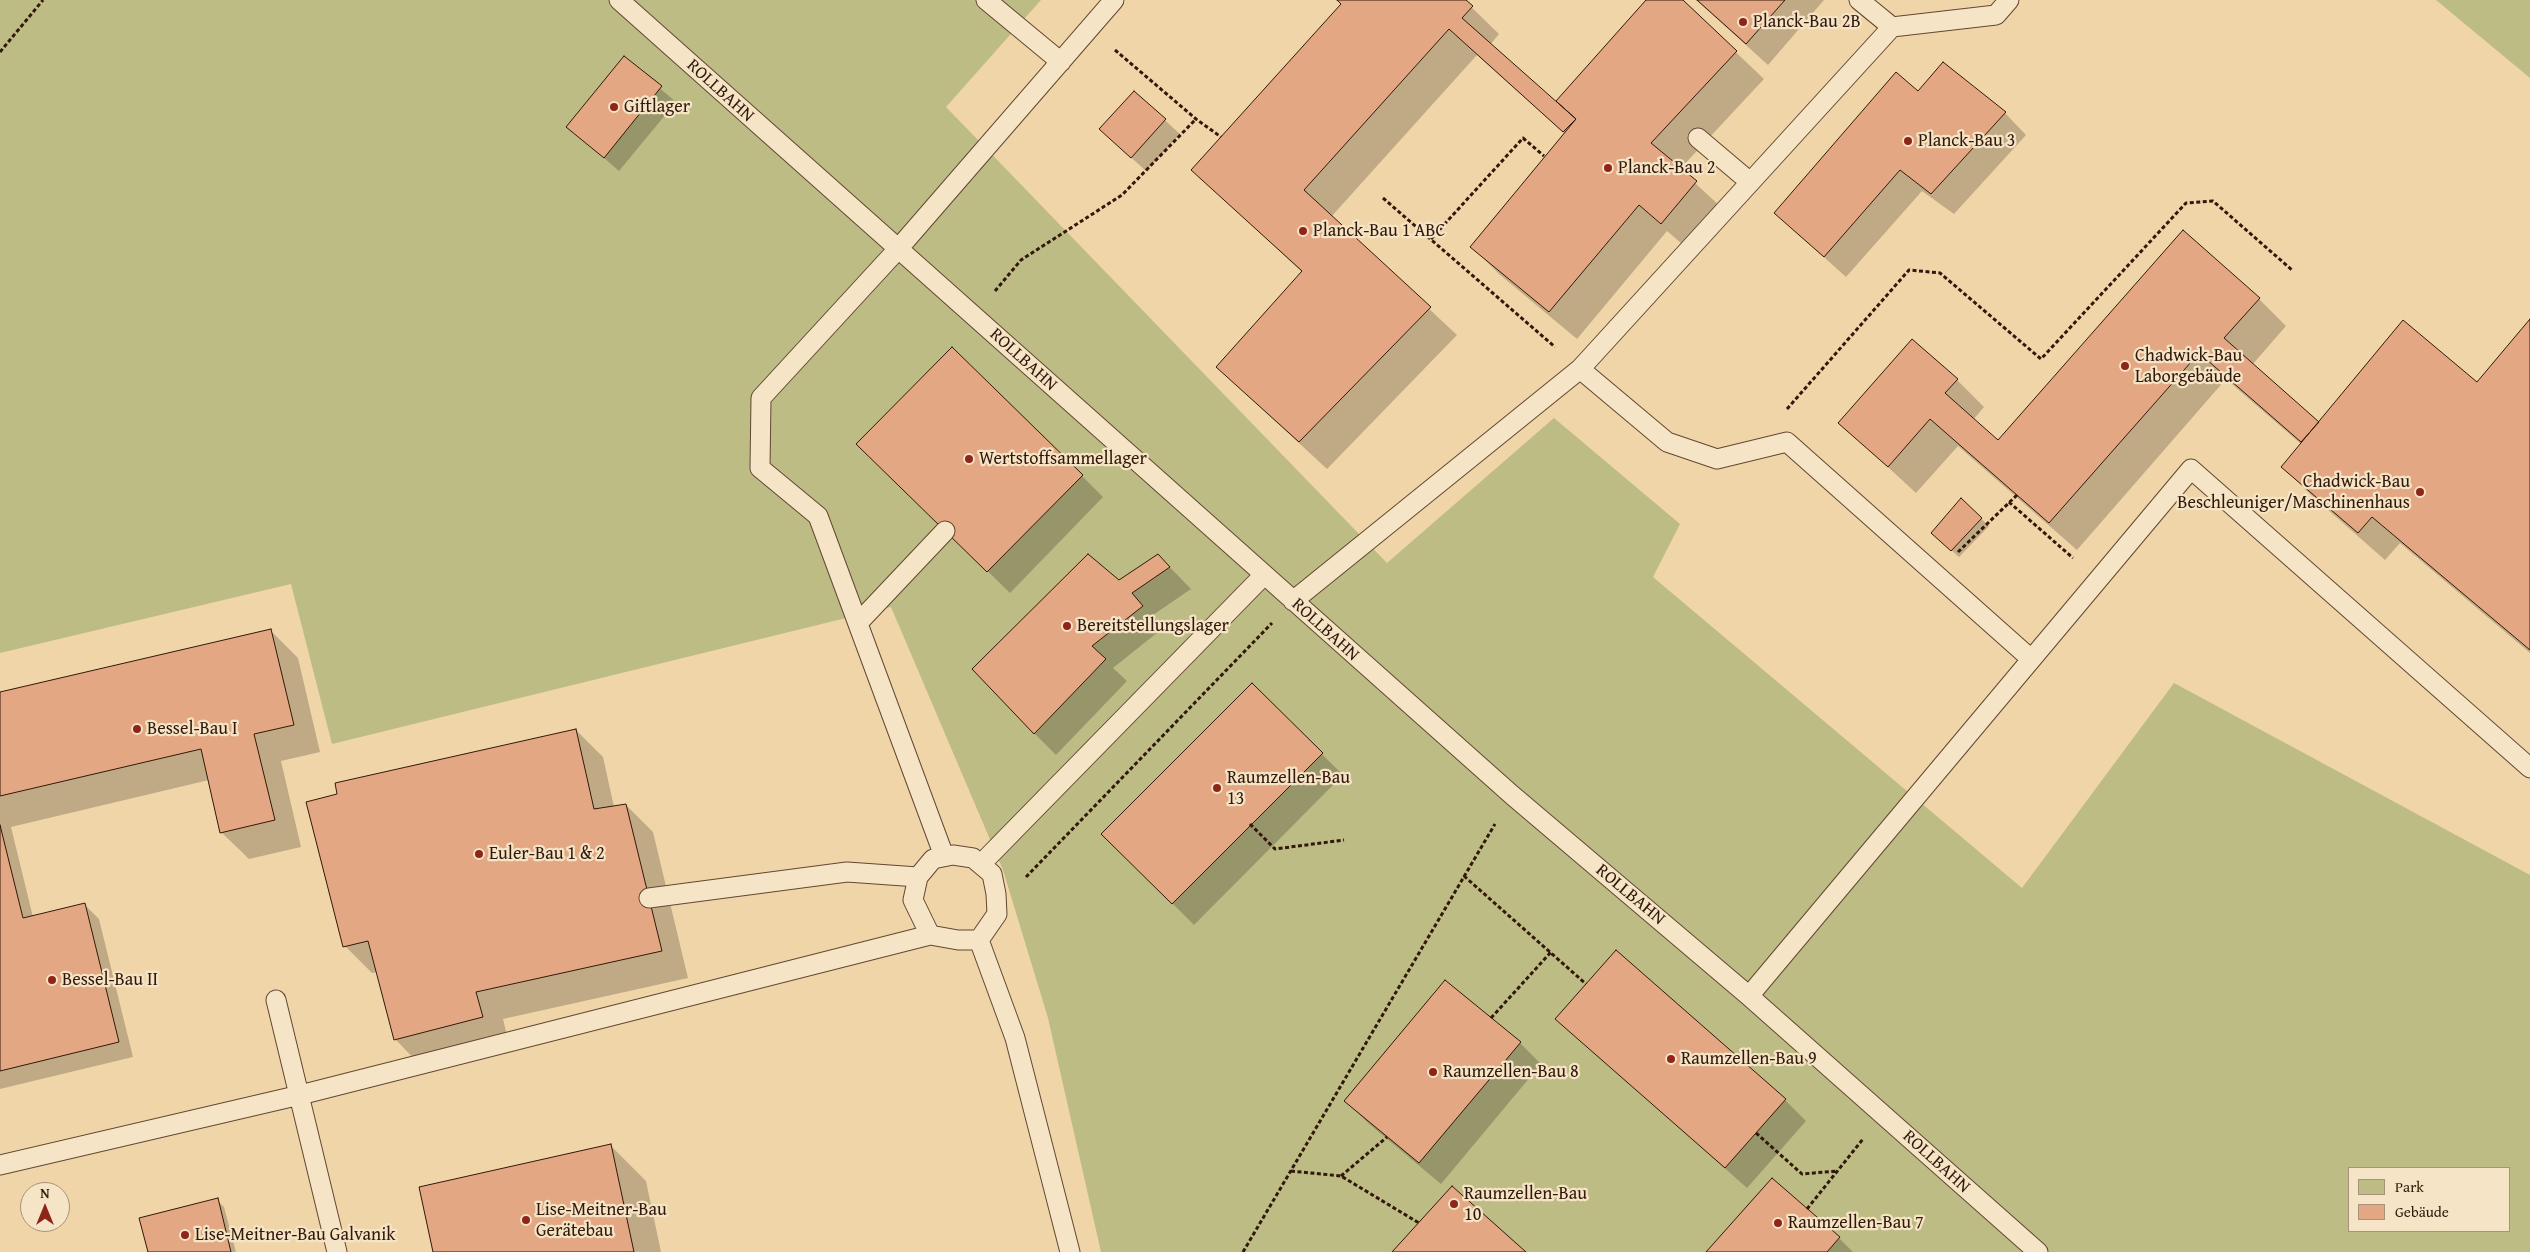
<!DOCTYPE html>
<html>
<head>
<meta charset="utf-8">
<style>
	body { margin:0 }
	#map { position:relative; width:2530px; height:1252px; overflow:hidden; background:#f0d5a8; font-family:"Gentium Book Plus",serif }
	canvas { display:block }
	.legend { position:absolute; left:2348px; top:1167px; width:162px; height:65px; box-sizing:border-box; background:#f5e4c6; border:1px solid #a7927b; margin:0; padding:6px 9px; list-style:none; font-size:15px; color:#32180a }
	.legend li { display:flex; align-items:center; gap:10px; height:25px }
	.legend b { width:25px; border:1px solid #a7927b }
	.north { position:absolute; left:20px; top:1182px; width:50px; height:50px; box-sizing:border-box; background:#f5e4c6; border:1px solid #a7927b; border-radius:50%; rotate:0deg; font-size:14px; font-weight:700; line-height:20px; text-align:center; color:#32180a }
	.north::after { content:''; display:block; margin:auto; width:18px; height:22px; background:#8f2418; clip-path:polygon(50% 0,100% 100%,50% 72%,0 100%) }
</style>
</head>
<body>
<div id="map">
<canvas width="2530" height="1252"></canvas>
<ul class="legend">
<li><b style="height:14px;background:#bdbc85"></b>Park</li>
<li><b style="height:14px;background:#e3a783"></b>Gebäude</li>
</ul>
<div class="north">N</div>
</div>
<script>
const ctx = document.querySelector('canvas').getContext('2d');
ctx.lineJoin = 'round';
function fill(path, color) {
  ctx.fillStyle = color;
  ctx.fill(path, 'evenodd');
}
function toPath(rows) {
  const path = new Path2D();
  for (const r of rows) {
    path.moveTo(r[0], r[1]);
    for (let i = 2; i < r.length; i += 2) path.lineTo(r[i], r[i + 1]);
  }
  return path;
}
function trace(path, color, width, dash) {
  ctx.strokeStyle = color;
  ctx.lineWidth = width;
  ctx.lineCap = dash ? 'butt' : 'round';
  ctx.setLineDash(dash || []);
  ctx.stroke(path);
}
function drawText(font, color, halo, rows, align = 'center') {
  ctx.font = font + ' "Gentium Book Plus",serif';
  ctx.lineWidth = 4.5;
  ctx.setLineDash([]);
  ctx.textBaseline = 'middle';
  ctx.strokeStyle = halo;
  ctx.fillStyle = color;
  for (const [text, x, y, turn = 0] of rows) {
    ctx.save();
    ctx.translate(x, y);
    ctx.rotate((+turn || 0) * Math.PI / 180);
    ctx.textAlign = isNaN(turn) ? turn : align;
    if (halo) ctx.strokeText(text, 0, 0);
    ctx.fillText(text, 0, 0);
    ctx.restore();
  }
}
const green = toPath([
	[0,0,1041,0,946,107,1387,563,1554,418,1680,524,1653,577,2022,888,2174,683,2530,875,2530,1252,1101,1252,1048,1018,1003,870,891,607,332,744,291,584,0,653],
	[2349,1168,2509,1168,2509,1231,2349,1231],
	[2436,0,2530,0,2530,78]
]);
const shadow = toPath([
	[1336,0,1464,0,1499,34,1490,45,1556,102,1648,0,1681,0,1764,79,1680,169,1723,209,1689,250,1667,231,1577,339,1499,274,1472,247,1564,133,1477,55,1331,217,1457,335,1327,469,1217,367,1303,273,1193,170,1342,5],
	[1696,0,1824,0,1768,65],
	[624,58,676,102,619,171,568,127],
	[1943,64,2005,113,2026,135,1954,214,1922,191,1846,277,1775,213,1918,92],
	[1134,92,1180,134,1146,171,1115,143],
	[2259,299,2286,326,2252,365,2320,424,2477,384,2530,321,2530,653,2400,543,2385,560,2310,494,2283,467,2301,444,2226,379,2077,550,1958,446,1916,493,1840,423,1957,380,1984,407,1973,420,1998,442],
	[879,465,1082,476,1103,497,1010,593],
	[1961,500,1989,526,1959,557,1940,540],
	[1158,555,1191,589,1153,615,1163,628,1113,668,1127,681,1056,755,1034,733,1119,581],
	[270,630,298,658,320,752,281,761,301,847,249,859,221,832,209,780,11,827,33,917,84,904,99,919,133,1057,0,1089,0,694],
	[1252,685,1343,775,1194,925,1103,834],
	[576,730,603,757,614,807,626,805,653,832,688,978,503,1019,509,1044,422,1067,395,1039,378,972,372,973,345,946],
	[1557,1019,1785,1100,1806,1121,1747,1188],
	[1520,1043,1541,1064,1441,1184,1368,1123,1346,1101],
	[610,1145,646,1181,661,1252,435,1252],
	[217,1200,224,1207,236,1252,149,1252],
	[1839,1238,1853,1252,1708,1252]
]);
const building = toPath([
	[1337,0,1466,0,1473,6,1462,18,1576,119,1563,132,1449,29,1304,190,1431,307,1299,442,1216,367,1302,271,1191,170,1341,4,1337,0],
	[1646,0,1683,0,1737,51,1651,143,1697,181,1661,224,1639,205,1549,312,1470,247,1576,119,1556,101,1646,0],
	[1697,0,1785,0,1746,44,1697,0],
	[624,56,662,86,604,158,566,127,624,56],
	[1943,62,2006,112,1931,194,1900,170,1824,257,1774,213,1896,72,1918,91,1943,62],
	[1134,91,1166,119,1131,158,1099,129,1134,91],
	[2183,230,2260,298,2224,338,2319,422,2301,442,2199,353,2049,523,1930,419,1888,467,1838,423,1912,339,1958,379,1945,393,1998,440,2183,230],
	[2530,319,2530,650,2372,517,2358,533,2281,467,2403,320,2477,382,2530,319],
	[952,347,1083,475,987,572,856,444,952,347],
	[1961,498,1982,518,1951,551,1931,533,1961,498],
	[1088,554,1119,580,1158,554,1170,567,1132,593,1143,606,1092,646,1106,659,1034,734,972,669,1088,554],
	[271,629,294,725,254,734,275,820,220,833,201,749,0,796,0,692,271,629],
	[1252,683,1323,753,1172,904,1101,834,1252,683],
	[576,729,594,809,626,804,662,951,476,992,483,1017,394,1040,368,941,343,947,306,802,337,794,335,783,576,729],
	[0,825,23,918,85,903,119,1042,0,1071,0,825],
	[1616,950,1786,1099,1725,1168,1555,1019,1616,950],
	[1445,980,1521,1042,1419,1163,1344,1101,1445,980],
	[611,1144,634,1252,433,1252,419,1187,611,1144],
	[1772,1178,1840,1237,1827,1252,1706,1252,1772,1178],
	[1452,1186,1526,1252,1392,1252,1452,1186],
	[218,1198,231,1252,148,1252,139,1218,218,1198]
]);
const path = toPath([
	[1115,50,1196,119,1221,137],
	[0,52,43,0],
	[1383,198,1555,347],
	[1431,239,1523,138,1544,156],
	[995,291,1021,260,1122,195,1196,119],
	[1787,409,1909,270,1940,273,2041,359,2186,203,2213,201,2292,270],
	[2009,502,2073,558],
	[1958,552,2017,495],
	[1250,824,1275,849,1344,840],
	[1464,876,1586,984],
	[1026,877,1272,623],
	[1491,1018,1551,952],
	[1756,1133,1802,1174,1837,1171],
	[1291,1171,1341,1176,1419,1223],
	[1341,1176,1387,1137],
	[1807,1209,1863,1139],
	[1243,1252,1495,824]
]);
const lane = toPath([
	[619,0,1512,795,1749,996,2038,1252],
	[986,0,1061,62],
	[1859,0,1892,27],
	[1698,138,1750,182],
	[1580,369,1667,442,1717,459,1787,442,2031,659],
	[1293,601,1580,369,1892,27,1996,15,2009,0],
	[858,623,945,531],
	[953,855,973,858,992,874,996,894,997,914,979,940,958,940,930,935,913,900,918,877,933,859,953,855],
	[944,856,818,516,760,468,761,398,898,249,1114,0],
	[981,864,1264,575],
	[649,898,847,872,918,877],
	[979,940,1015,1038,1070,1252],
	[1749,996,2191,469,2530,768],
	[276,1000,337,1252],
	[0,1165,300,1095,930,935]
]);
const markers = [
	[1743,22,5,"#8f2418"],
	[614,107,5,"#8f2418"],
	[1908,141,5,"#8f2418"],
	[1608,168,5,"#8f2418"],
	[1303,231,5,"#8f2418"],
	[2125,366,5,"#8f2418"],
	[969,459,5,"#8f2418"],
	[2420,492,5,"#8f2418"],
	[1067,626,5,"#8f2418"],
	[137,729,5,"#8f2418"],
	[1217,788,5,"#8f2418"],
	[479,854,5,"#8f2418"],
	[52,980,5,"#8f2418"],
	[1671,1059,5,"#8f2418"],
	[1433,1072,5,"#8f2418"],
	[1454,1204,5,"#8f2418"],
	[526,1220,5,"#8f2418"],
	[1778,1223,5,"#8f2418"],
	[185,1235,5,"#8f2418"]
];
const poiNames = [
	["Planck-Bau 2B",1753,22],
	["Giftlager",624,107],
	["Planck-Bau 3",1918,141],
	["Planck-Bau 2",1618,168],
	["Planck-Bau 1 ABC",1313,231],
	["Chadwick-Bau",2135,356],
	["Laborgebäude",2135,377],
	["Wertstoffsammellager",979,459],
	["Chadwick-Bau",2410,482,"right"],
	["Beschleuniger/Maschinenhaus",2410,503,"right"],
	["Bereitstellungslager",1077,626],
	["Bessel-Bau I",147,729],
	["Raumzellen-Bau",1227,778],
	["13",1227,799],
	["Euler-Bau 1 & 2",489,854],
	["Bessel-Bau II",62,980],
	["Raumzellen-Bau 9",1681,1059],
	["Raumzellen-Bau 8",1443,1072],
	["Raumzellen-Bau",1464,1194],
	["10",1464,1215],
	["Lise-Meitner-Bau",536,1210],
	["Gerätebau",536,1231],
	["Raumzellen-Bau 7",1788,1223],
	["Lise-Meitner-Bau Galvanik",195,1235]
];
const streetNames = [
	["ROLLBAHN",720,91,42],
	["ROLLBAHN",1023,360,42],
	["ROLLBAHN",1325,630,42],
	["ROLLBAHN",1630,895,40],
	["ROLLBAHN",1936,1162,42]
];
fill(green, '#bdbc85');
fill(shadow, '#0003');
fill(building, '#e3a783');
trace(building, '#32180a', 1);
trace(lane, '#624732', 21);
trace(path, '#32180a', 3, [4, 2.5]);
trace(lane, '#f5e4c6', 19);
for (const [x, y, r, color] of markers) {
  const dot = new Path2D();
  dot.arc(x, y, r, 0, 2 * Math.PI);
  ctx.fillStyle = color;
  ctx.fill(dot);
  trace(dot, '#f5e4c6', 2);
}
drawText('18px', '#32180a', '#f5e4c6', poiNames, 'left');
drawText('18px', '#32180a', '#f5e4c6', streetNames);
</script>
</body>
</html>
